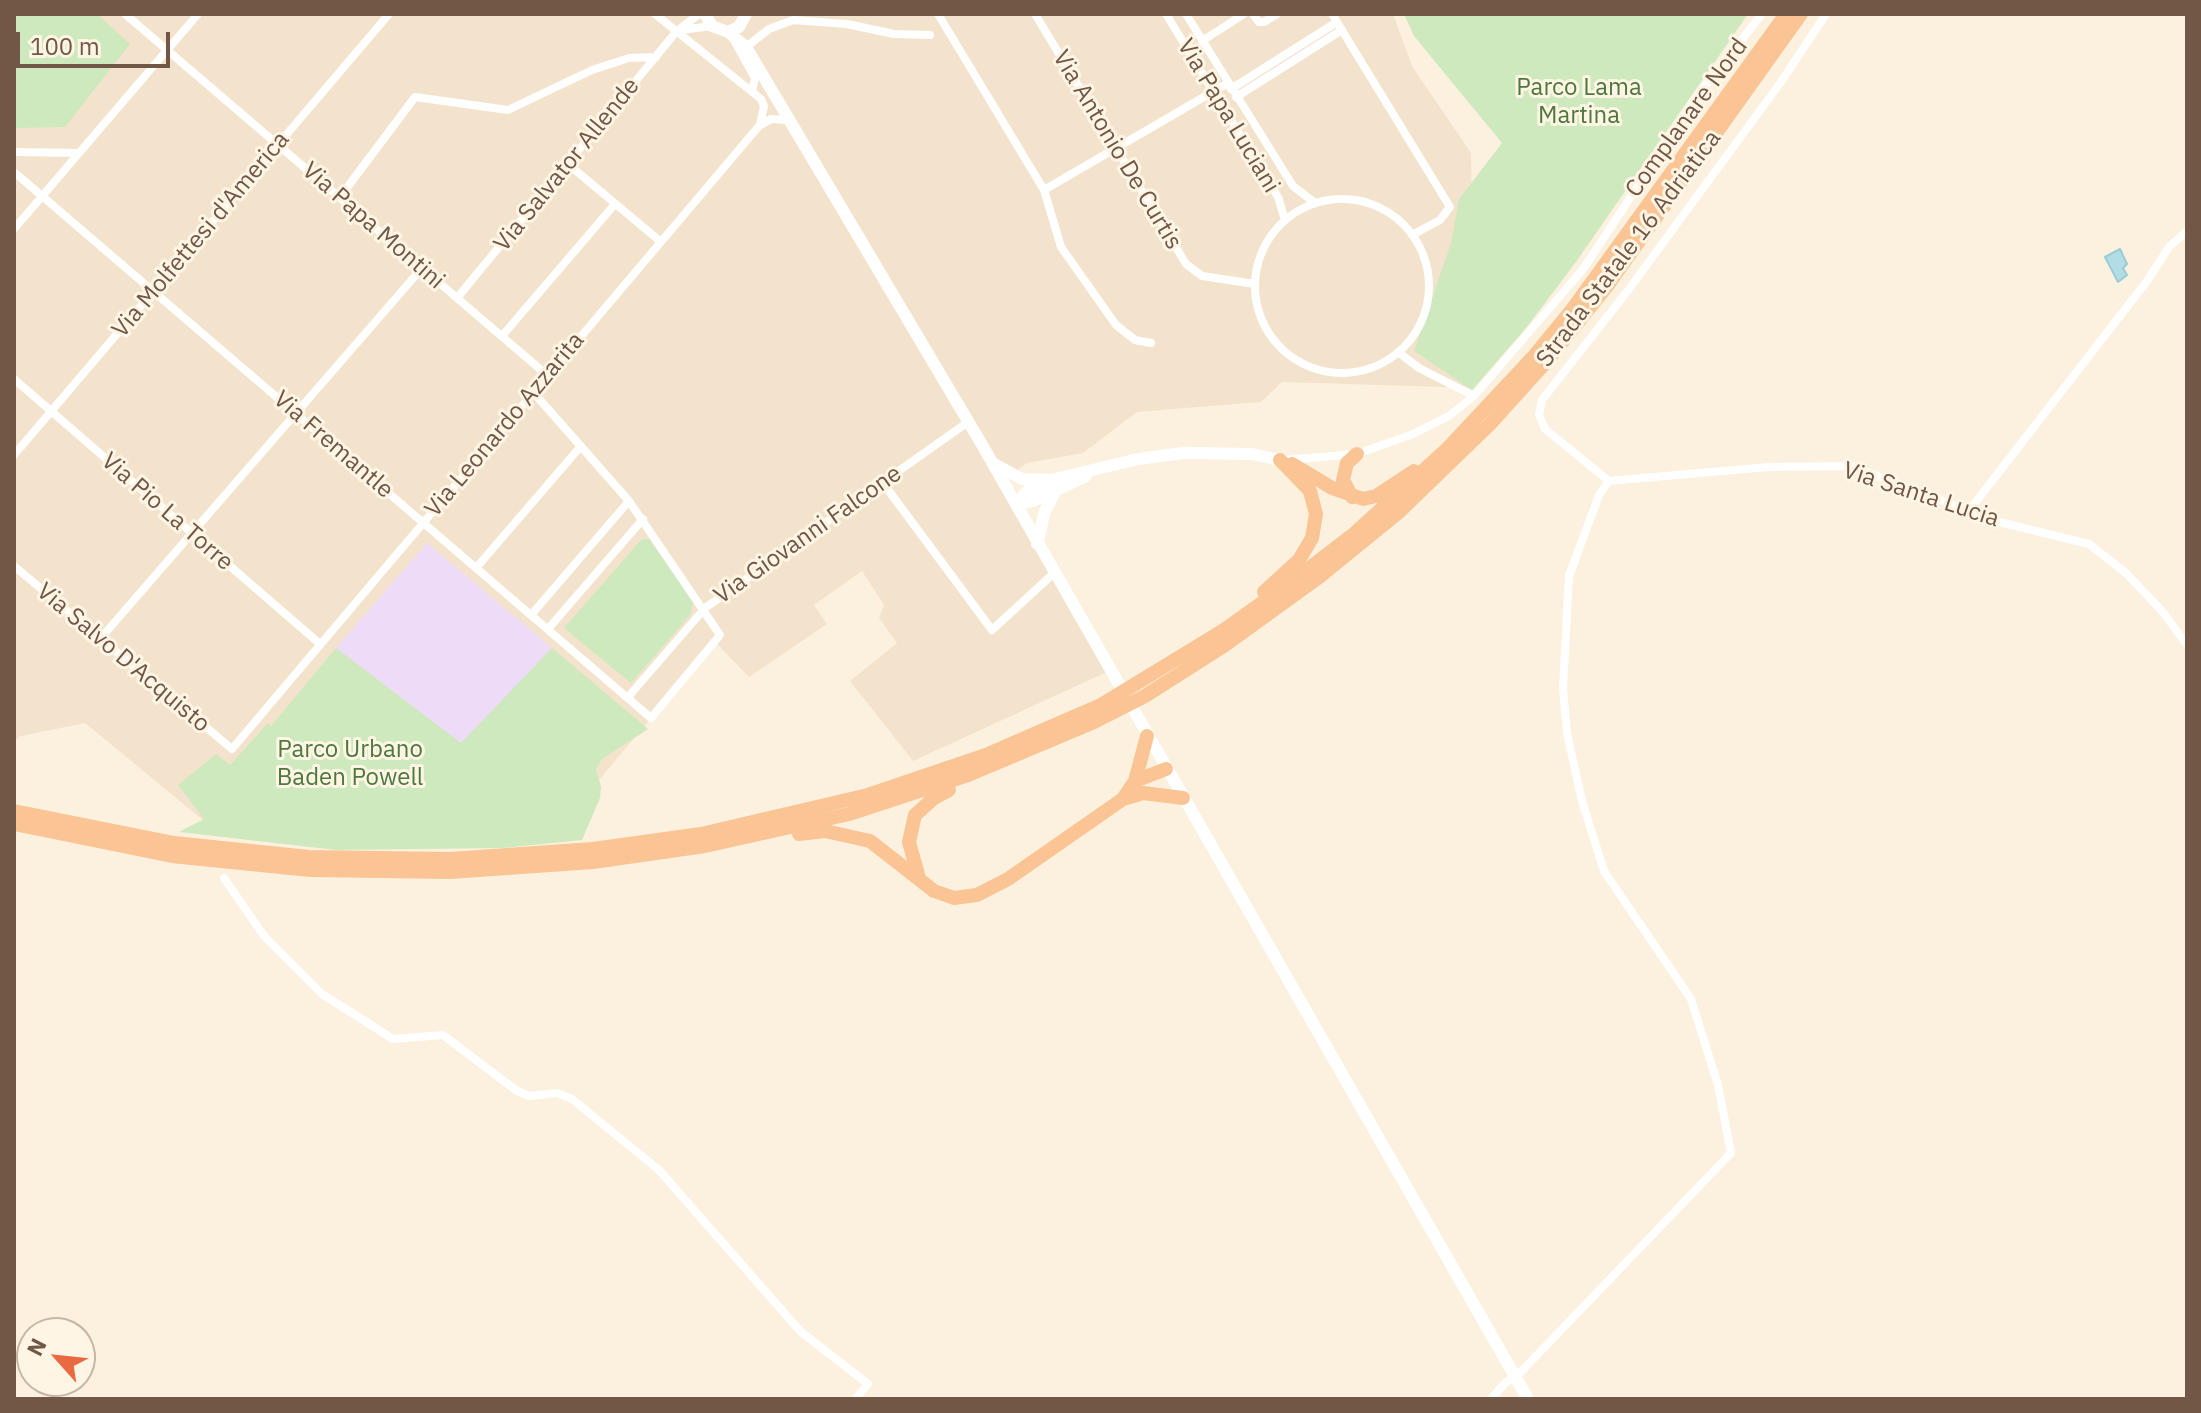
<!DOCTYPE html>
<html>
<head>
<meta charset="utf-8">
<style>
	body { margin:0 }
	#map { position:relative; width:2201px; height:1413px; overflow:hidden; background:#fcf1de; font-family:"IBM Plex Sans",sans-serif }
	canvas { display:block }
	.frame { position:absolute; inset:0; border:16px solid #725746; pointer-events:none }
	.north { position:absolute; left:16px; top:1317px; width:80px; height:80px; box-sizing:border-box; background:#fff5e4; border:2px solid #c7b6a5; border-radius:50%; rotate:297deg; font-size:22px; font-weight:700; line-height:32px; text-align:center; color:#725746 }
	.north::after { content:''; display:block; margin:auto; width:28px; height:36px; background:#e96940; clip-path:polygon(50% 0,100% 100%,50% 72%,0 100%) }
	.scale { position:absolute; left:16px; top:32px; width:154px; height:36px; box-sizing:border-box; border:4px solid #725746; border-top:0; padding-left:10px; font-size:24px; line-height:28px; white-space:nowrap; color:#725746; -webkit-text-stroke:6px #fff5e4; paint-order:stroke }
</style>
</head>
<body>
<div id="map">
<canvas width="2201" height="1413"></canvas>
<div class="frame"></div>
<div class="north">N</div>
<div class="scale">100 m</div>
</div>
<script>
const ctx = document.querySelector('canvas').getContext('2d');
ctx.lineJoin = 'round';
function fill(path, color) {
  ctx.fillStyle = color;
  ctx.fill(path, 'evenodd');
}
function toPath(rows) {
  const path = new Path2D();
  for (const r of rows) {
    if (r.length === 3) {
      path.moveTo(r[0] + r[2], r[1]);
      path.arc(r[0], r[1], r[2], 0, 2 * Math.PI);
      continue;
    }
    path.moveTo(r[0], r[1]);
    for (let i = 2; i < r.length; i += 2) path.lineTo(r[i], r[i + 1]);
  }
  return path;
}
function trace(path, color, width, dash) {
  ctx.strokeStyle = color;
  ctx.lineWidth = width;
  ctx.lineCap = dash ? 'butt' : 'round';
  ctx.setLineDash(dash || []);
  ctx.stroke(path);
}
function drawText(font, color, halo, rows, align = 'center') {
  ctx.font = font + ' "IBM Plex Sans",sans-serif';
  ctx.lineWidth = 6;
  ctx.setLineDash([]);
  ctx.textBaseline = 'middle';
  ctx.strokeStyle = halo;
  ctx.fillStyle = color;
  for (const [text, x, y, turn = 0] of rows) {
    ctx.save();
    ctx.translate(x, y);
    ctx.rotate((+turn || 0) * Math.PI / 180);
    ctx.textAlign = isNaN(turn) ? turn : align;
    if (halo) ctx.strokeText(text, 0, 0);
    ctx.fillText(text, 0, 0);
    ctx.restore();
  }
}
const residential = toPath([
	[14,14,1393,14,1412,66,1471,153,1475,388,1282,382,1261,402,1137,412,1083,453,1027,463,1006,479,1107,672,913,761,850,681,897,643,879,618,884,605,862,571,814,605,827,624,749,677,715,642,563,823,204,821,85,723,21,736,14,741]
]);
const education = toPath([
	[427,543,552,648,461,744,336,648]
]);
const green = toPath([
	[14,14,97,14,130,44,65,127,14,128],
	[1404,14,1748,14,1576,262,1526,328,1472,390,1414,351,1451,243,1459,199,1502,143,1414,36],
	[642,539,649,539,693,601,691,614,631,683,564,628],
	[336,648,461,743,552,648,648,729,602,759,596,769,601,787,600,798,582,840,503,848,336,850,179,832,204,819,178,785,216,754,230,765,268,723,271,726]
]);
const water = toPath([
	[2120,249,2127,264,2123,268,2127,275,2118,282,2105,257,2120,249]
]);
const minor = toPath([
	[125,14,547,375],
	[655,14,761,99,764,106,760,125],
	[938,14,1044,190,1061,247,1116,325,1135,340,1151,343],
	[1035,14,1186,264,1202,276,1255,284],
	[1166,14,1278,197,1285,220],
	[1186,14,1293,186,1315,203],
	[1253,14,1259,22,1264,22,1277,14],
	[1332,14,1450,207,1440,220,1412,235],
	[681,30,712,26],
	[734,40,755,78,752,91],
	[1202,41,1244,14],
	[746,47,769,29,793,20,847,24,894,34,930,35],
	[1231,89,1337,22],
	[1236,97,1342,30],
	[14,152,79,153],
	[568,164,661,242],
	[14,172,651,718,720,635,629,501,533,392],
	[1044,190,1228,83],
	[340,197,415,97,508,110,592,70,629,58,656,57],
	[1342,286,87],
	[14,229,198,14],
	[457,298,676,32,699,14],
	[502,336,615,204],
	[1398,352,1419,368,1474,396],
	[14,379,320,644],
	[14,455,389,14],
	[1285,460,1357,454,1413,434,1449,416,1474,396,1584,268,1697,96,1762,14],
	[1609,481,1768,467,1851,466,1995,521,2089,544,2126,573,2162,611,2187,645],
	[1609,481,1545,429,1539,415,1542,400,1629,289,1781,82,1826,14],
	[883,483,992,630,1054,573],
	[1968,512,2147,281,2169,247,2187,231],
	[14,566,232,749,759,126,771,119,788,120],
	[476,568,581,446],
	[531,615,629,501],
	[548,629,643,519],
	[100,639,422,268],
	[628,697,705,608,968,422],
	[224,878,264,936,322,994,393,1039,443,1035,517,1091,529,1096,557,1093,572,1099,659,1170,800,1331,868,1384,855,1399],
	[1491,1399,1506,1382,1515,1378,1731,1153,1718,1085,1691,999,1604,871,1582,801,1567,733,1563,688,1569,576,1599,495,1609,481]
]);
const secondary = toPath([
	[705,14,712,26,728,32,739,27,746,14],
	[728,32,746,47,981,443,1528,1399],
	[994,464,1022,479,1048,480],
	[1016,504,1026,492,1051,480,1138,459,1183,453,1252,454,1280,460],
	[1016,504,1033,501,1086,476],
	[1037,544,1045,511,1055,492]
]);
const trunk = toPath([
	[1292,464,1332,488,1363,499,1376,496,1414,471],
	[1352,497,1343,480,1347,463,1357,454],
	[1264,592,1299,560,1312,538,1316,514,1310,491,1280,460],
	[1135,781,1166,769],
	[1123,799,1143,793,1183,798],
	[14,811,174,843,309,857,450,859,593,849,701,834,868,795,986,755,1101,705,1224,630,1290,583,1355,533,1447,449,1534,356,1571,311,1786,14],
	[14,824,172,856,310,870,450,872,593,862,705,846,849,814,968,775,1094,722,1145,696,1225,645,1319,577,1399,512,1490,424,1545,363,1607,286,1801,14],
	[799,834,825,831,870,841,934,891,954,898,977,895,1008,879,1123,799,1135,781,1147,736],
	[919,878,909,842,915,815,934,798,949,790]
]);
const parkNames = [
	["Parco Lama",1579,88],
	["Martina",1579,116],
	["Parco Urbano",350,750],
	["Baden Powell",350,778]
];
const streetNames = [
	["Via Papa Luciani",1228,116,59],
	["Complanare Nord",1687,118,-54],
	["Via Antonio De Curtis",1117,150,59],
	["Via Salvator Allende",567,165,-51],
	["Via Papa Montini",373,226,41],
	["Via Molfettesi d'America",201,235,-50],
	["Strada Statale 16 Adriatica",1629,249,-53],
	["Via Leonardo Azzarita",505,425,-50],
	["Via Fremantle",333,445,41],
	["Via Santa Lucia",1921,495,18],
	["Via Pio La Torre",167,512,41],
	["Via Giovanni Falcone",808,535,-35],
	["Via Salvo D'Acquisto",123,658,40]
];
fill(residential, '#f4e3cc');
fill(education, '#eedbf8');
fill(green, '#cee9bd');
fill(water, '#b3dde5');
trace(water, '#99ccd7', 2);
trace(minor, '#fff', 8);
trace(secondary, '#fff', 12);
trace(trunk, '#fac494', 14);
drawText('24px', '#4e783e', '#fff5e4', parkNames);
drawText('24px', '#725746', '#fff5e4', streetNames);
</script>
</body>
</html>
